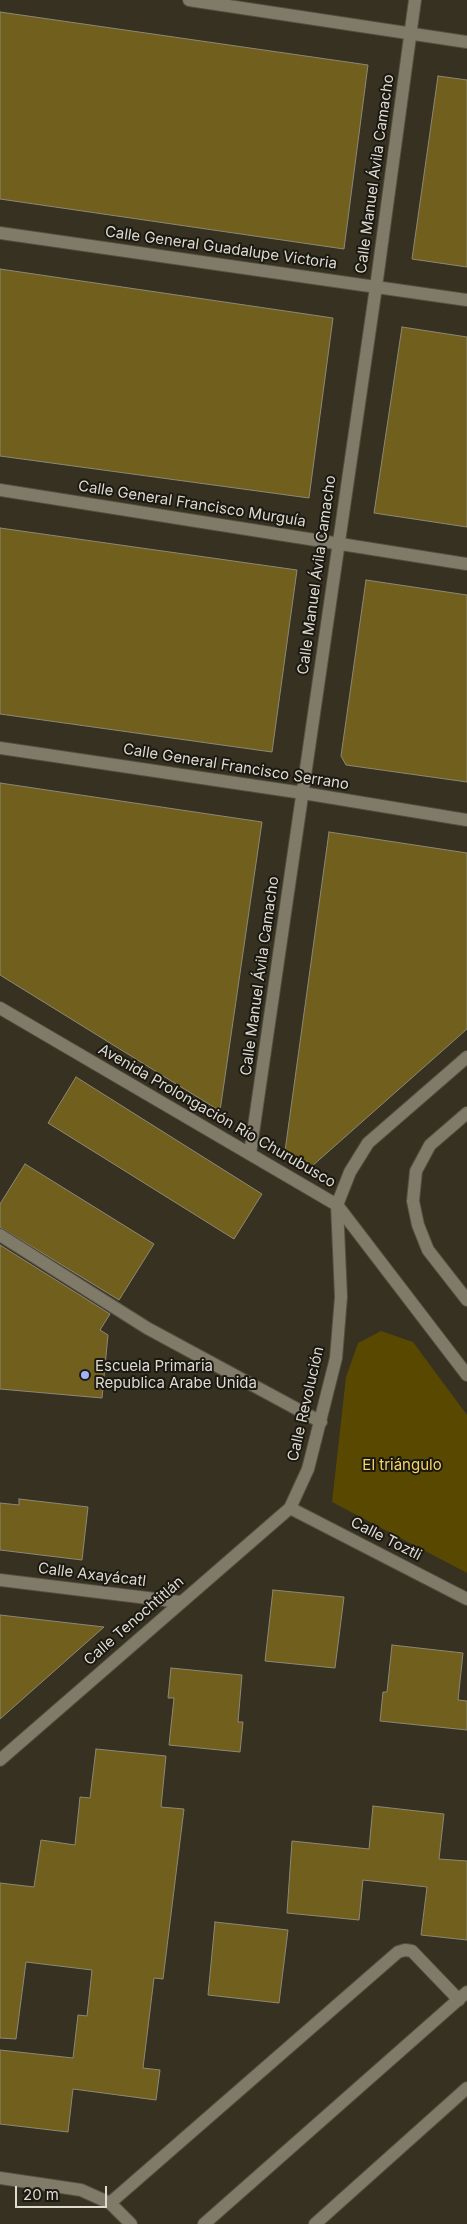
<!DOCTYPE html>
<html>
<head>
<meta charset="utf-8">
<style>
	body { margin:0 }
	#map { position:relative; width:467px; height:2224px; overflow:hidden; background:#363121; font-family:Inter,sans-serif }
	canvas { display:block }
	.scale { position:absolute; left:15px; top:2186px; width:92px; height:22px; box-sizing:border-box; border:2px solid #dedbd1; border-top:0; padding-left:6px; font-size:15px; line-height:18px; white-space:nowrap; color:#dedbd1; -webkit-text-stroke:4px #1b1912; paint-order:stroke }
</style>
</head>
<body>
<div id="map">
<canvas width="467" height="2224"></canvas>
<div class="scale">20 m</div>
</div>
<script>
const ctx = document.querySelector('canvas').getContext('2d');
ctx.lineJoin = 'round';
function fill(path, color) {
  ctx.fillStyle = color;
  ctx.fill(path, 'evenodd');
}
function toPath(rows) {
  const path = new Path2D();
  for (const r of rows) {
    path.moveTo(r[0], r[1]);
    for (let i = 2; i < r.length; i += 2) path.lineTo(r[i], r[i + 1]);
  }
  return path;
}
function trace(path, color, width, dash) {
  ctx.strokeStyle = color;
  ctx.lineWidth = width;
  ctx.lineCap = dash ? 'butt' : 'round';
  ctx.setLineDash(dash || []);
  ctx.stroke(path);
}
function drawText(font, color, halo, rows, align = 'center') {
  ctx.font = font + ' Inter,sans-serif';
  ctx.lineWidth = 4;
  ctx.setLineDash([]);
  ctx.textBaseline = 'middle';
  ctx.strokeStyle = halo;
  ctx.fillStyle = color;
  for (const [text, x, y, turn = 0] of rows) {
    ctx.save();
    ctx.translate(x, y);
    ctx.rotate((+turn || 0) * Math.PI / 180);
    ctx.textAlign = isNaN(turn) ? turn : align;
    if (halo) ctx.strokeText(text, 0, 0);
    ctx.fillText(text, 0, 0);
    ctx.restore();
  }
}
const green = toPath([
	[381,1331,413,1342,467,1415,467,1573,332,1502,346,1377,358,1343]
]);
const building = toPath([
	[0,12,368,65,344,249,0,199,0,12],
	[438,76,467,80,467,267,412,259,438,76],
	[0,269,333,318,309,498,0,456,0,269],
	[402,327,467,337,467,527,374,513,402,327],
	[0,528,297,570,272,752,0,714,0,528],
	[366,580,467,595,467,782,346,765,341,756,366,580],
	[0,783,262,822,220,1111,0,975,0,783],
	[329,832,467,853,467,1029,311,1167,285,1151,329,832],
	[76,1077,262,1194,234,1239,48,1123,76,1077],
	[25,1164,154,1244,119,1300,0,1227,0,1204,25,1164],
	[0,1245,110,1314,100,1330,108,1335,102,1398,0,1389,0,1245],
	[19,1499,88,1507,82,1560,0,1550,0,1503,19,1505,19,1499],
	[273,1590,344,1597,335,1668,265,1661,273,1590],
	[0,1615,104,1627,0,1719,0,1615],
	[392,1645,463,1653,458,1700,467,1701,467,1730,380,1721,383,1692,387,1692,392,1645],
	[171,1668,242,1675,238,1722,243,1722,240,1752,169,1745,174,1698,168,1698,171,1668],
	[96,1749,166,1756,161,1807,184,1809,163,1979,154,1978,143,2068,160,2070,156,2100,73,2089,68,2132,0,2124,0,2050,73,2058,78,2015,87,2016,92,1970,26,1962,16,2039,0,2038,0,1883,34,1887,41,1840,75,1845,80,1797,90,1798,96,1749],
	[373,1806,444,1814,439,1859,467,1861,467,1940,421,1935,427,1887,363,1880,359,1920,287,1913,292,1841,369,1849,373,1806],
	[215,1922,288,1930,279,2003,208,1995,215,1922]
]);
const lane = toPath([
	[467,1113,430,1145,416,1171,413,1201,418,1225,428,1250,467,1300],
	[0,2178,81,2190,110,2203,131,2224],
	[110,2203,398,1952,405,1950,412,1951,459,2000],
	[204,2224,467,1992],
	[315,2224,467,2088]
]);
const street = toPath([
	[189,0,467,42],
	[0,233,467,300],
	[0,490,467,564],
	[0,748,303,793,467,820],
	[0,1008,337,1205,467,1375],
	[250,1154,376,287,415,0],
	[0,1235,147,1328,321,1422],
	[290,1508,467,1599],
	[0,1580,180,1602],
	[0,1760,290,1508,308,1469,336,1358,341,1297,337,1205,350,1172,368,1143,467,1057]
]);
const markers = [
	[85,1375,5,"#a1b2fd"]
];
const streetNames = [
	["Calle Manuel Ávila Camacho",375,174,-82],
	["Calle General Guadalupe Victoria",221,248,8],
	["Calle General Francisco Murguía",192,504,9],
	["Calle Manuel Ávila Camacho",317,575,-82],
	["Calle General Francisco Serrano",236,767,9],
	["Calle Manuel Ávila Camacho",260,976,-82],
	["Avenida Prolongación Río Churubusco",217,1116,30],
	["Calle Revolución",306,1404,-77],
	["Calle Toztli",386,1539,27],
	["Calle Axayácatl",92,1575,7],
	["Calle Tenochtitlán",134,1621,-41]
];
const poiNames = [
	["Escuela Primaria",95,1366],
	["Republica Arabe Unida",95,1383]
];
const parkNames = [
	["El triángulo",402,1465]
];
fill(green, '#594800');
fill(building, '#715f1e');
trace(building, '#8d8875', 1);
trace(lane, '#534f41', 14);
trace(street, '#534f41', 14);
trace(lane, '#807a68', 12);
trace(street, '#807a68', 12);
for (const [x, y, r, color] of markers) {
  const dot = new Path2D();
  dot.arc(x, y, r, 0, 2 * Math.PI);
  ctx.fillStyle = color;
  ctx.fill(dot);
  trace(dot, '#1b1912', 2);
}
drawText('15px', '#dedbd1', '#1b1912', streetNames);
drawText('15px', '#dedbd1', '#1b1912', poiNames, 'left');
drawText('15px', '#f6d664', '#1b1912', parkNames);
</script>
</body>
</html>
